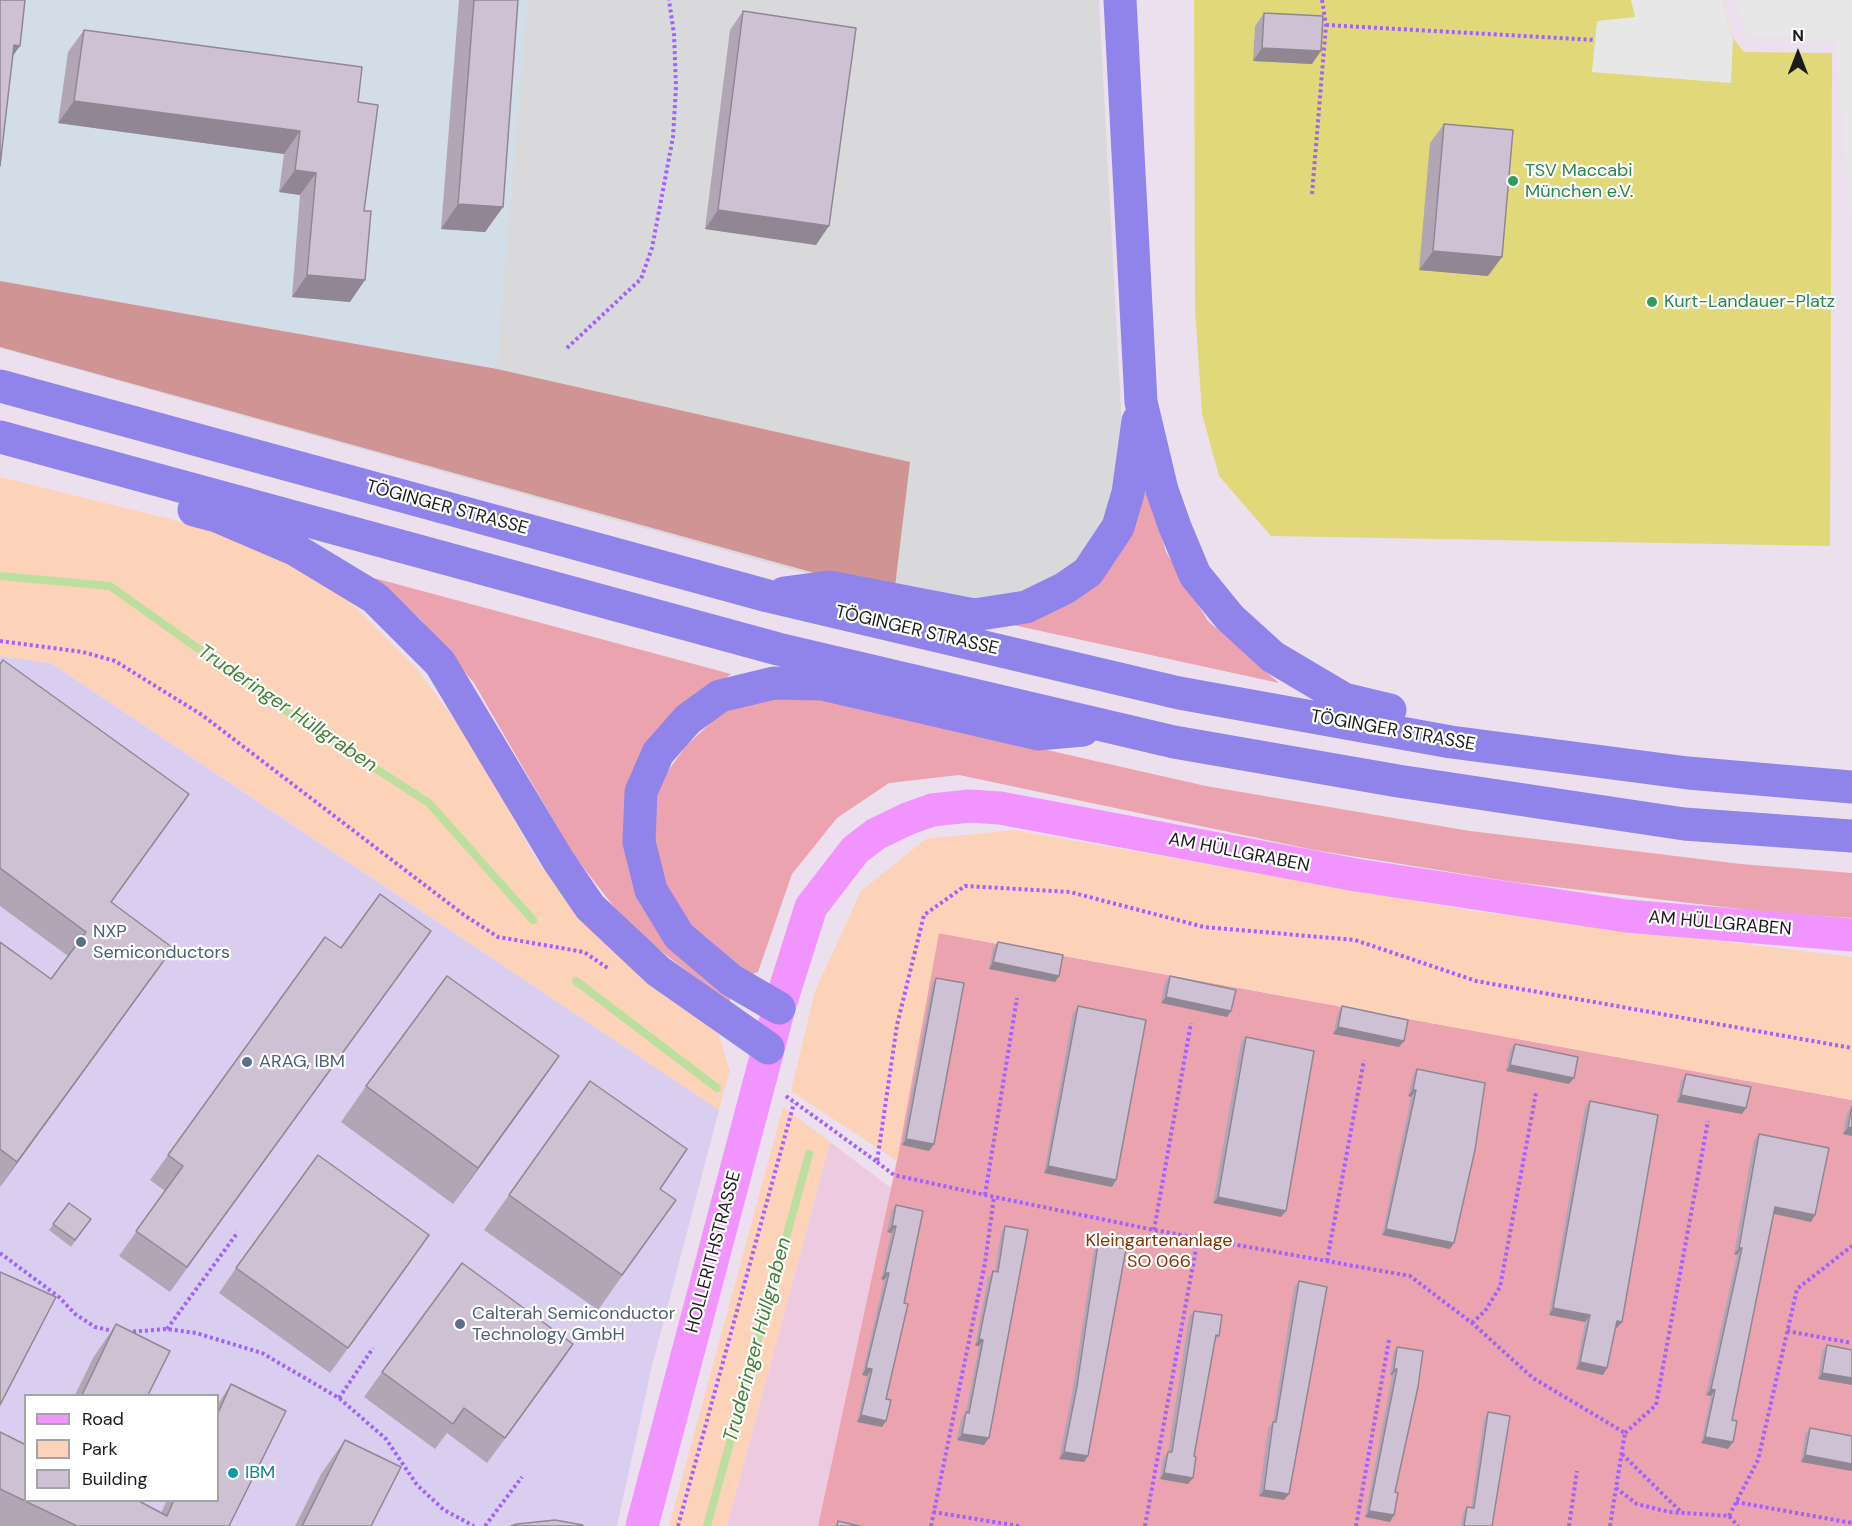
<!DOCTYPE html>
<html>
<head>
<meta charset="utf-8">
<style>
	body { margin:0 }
	#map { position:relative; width:1852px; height:1526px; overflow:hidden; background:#ede0ee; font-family:"DM Sans",sans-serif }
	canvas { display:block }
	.legend { position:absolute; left:24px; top:1394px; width:195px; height:108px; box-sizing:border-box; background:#fff; border:2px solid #a4a4a4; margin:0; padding:8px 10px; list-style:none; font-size:18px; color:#1b1b1b }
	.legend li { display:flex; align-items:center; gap:12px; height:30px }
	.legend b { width:30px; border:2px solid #a4a4a4 }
	.north { position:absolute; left:1768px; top:24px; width:60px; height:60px; -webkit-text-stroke:4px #fff; paint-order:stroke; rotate:0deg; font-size:16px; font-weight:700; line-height:24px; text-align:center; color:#1b1b1b }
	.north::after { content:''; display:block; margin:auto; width:21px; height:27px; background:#1b1b1b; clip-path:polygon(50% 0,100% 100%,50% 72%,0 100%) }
</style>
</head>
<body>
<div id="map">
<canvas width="1852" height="1526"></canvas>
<ul class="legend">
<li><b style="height:8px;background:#f294ff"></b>Road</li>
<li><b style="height:16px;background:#fcd3b9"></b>Park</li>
<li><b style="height:16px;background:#cfc1d4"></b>Building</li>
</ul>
<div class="north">N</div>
</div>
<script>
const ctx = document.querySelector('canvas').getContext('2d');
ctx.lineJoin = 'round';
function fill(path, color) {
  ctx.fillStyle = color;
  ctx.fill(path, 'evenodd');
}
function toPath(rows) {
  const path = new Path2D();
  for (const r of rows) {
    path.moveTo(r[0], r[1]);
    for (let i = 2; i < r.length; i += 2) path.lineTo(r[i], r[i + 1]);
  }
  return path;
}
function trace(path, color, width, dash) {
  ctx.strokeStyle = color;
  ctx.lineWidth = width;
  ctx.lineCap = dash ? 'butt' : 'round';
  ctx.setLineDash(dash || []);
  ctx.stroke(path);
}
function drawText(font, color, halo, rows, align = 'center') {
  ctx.font = font + ' "DM Sans",sans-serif';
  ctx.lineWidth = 4.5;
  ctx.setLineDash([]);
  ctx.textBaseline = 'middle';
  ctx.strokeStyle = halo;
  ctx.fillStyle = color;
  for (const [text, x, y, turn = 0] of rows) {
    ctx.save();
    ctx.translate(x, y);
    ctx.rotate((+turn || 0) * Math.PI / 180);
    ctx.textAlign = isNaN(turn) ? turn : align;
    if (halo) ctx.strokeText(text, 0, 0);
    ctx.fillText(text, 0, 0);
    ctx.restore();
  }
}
const residential = toPath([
	[0,0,1099,0,1123,446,1116,500,1091,548,1051,585,1004,603,894,595,801,572,0,348]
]);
const commercial = toPath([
	[0,656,51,663,719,1110,652,1366,617,1526,0,1526],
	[26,1396,218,1396,218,1500,26,1500]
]);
const industrial = toPath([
	[0,0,528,0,497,369,0,281]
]);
const farmland = toPath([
	[830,1142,891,1188,818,1526,727,1526]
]);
const grass = toPath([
	[1143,473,1166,552,1208,621,1279,683,1013,625,1079,596],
	[374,578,731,674,670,721,624,812,732,995,729,1003,653,945,614,907,573,854,474,683,420,619],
	[776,692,817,698,1206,786,1470,831,1741,864,1852,873,1852,918,1774,913,1513,882,1314,850,959,775,889,783,837,818,792,874,758,972,749,975,719,955,677,910,657,873,651,827,660,782,686,746,720,714],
	[938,933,1852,1100,1852,1526,818,1526,895,1170]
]);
const forest = toPath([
	[0,281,497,369,910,462,894,595,0,347]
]);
const park = toPath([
	[0,477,174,520,260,546,350,602,418,670,467,737,538,862,609,947,718,1032,730,1071,719,1110,51,663,0,656],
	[1014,830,1474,911,1852,957,1852,1100,939,933,897,1161,791,1091,815,991,861,891,926,839],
	[783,1107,830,1142,727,1526,669,1526]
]);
const pitch = toPath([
	[1194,0,1722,0,1733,38,1744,52,1832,53,1830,546,1271,536,1219,476,1202,414,1195,309]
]);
const parking = toPath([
	[1631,0,1722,0,1733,39,1731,83,1592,72,1597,21,1635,17],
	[1736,0,1852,0,1852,219,1835,41,1747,34]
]);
const stream = toPath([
	[0,576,110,586,283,709,429,803,533,920],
	[576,981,717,1088],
	[707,1526,809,1154]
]);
const path = toPath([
	[1326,25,1595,40],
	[1312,194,1326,25,1322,0],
	[567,348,641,279,652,248,673,137,676,87,674,34,669,0],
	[0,641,83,652,115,661,202,715,464,915,498,937,584,952,609,969],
	[786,1096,877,1162,897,1025,924,915,965,886,1070,892,1204,927,1355,940,1476,981,1852,1048],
	[877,1162,894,1175,985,1195,1154,1230,1410,1276,1472,1323,1533,1378,1625,1433,1616,1488,1637,1504,1669,1512,1729,1516,1738,1526],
	[985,1195,1017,998],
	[1154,1230,1191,1023],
	[0,1253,59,1297,75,1314,95,1327,117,1332],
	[1327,1261,1364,1060],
	[1472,1323,1485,1311,1500,1287,1536,1093],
	[167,1329,238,1232],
	[1787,1331,1852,1343],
	[127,1332,167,1329,196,1333,262,1353,339,1398,386,1439,417,1485,444,1510,474,1526],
	[339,1398,373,1348],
	[1625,1433,1656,1405,1708,1121],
	[1622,1454,1681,1512],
	[1736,1502,1852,1523],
	[933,1512,1019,1526],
	[1729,1516,1758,1460,1797,1289,1852,1246],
	[485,1526,522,1477],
	[678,1526,794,1103],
	[931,1526,985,1263,994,1197],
	[1145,1526,1198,1238],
	[1356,1526,1389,1340],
	[1569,1526,1577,1471],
	[1610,1526,1616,1488]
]);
const major = toPath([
	[642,1526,779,1008,811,907,855,850,876,834,907,819,932,810,969,806,1000,808,1356,875,1626,916,1852,935]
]);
const highway = toPath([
	[1120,0,1141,402,1162,490,1175,527,1195,575,1230,618,1273,657,1344,699,1390,710],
	[0,386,768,596,1179,693,1451,742,1688,773,1852,787],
	[0,437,778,649,1174,742,1398,781,1684,824,1852,836],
	[194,510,217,516,294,549,375,598,440,663,558,860,590,907,658,971,768,1048],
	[784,593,829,587,974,615,1026,607,1065,588,1088,572,1118,527,1128,493,1138,421],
	[779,1008,731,980,679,936,651,890,639,842,641,792,658,753,688,719,720,696,774,683,822,684,1038,734,1083,730]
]);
const wall = toPath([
	[459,0,518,0,503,207,485,232,441,229],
	[743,11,816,245,705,229,730,30],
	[1264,13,1312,64,1253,61,1255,26],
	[84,30,358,102,350,302,292,297,300,195,279,192,284,154,58,123,68,52],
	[1444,124,1488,276,1419,270,1430,143],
	[0,664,111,903,155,973,0,1187,0,942,51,979,68,956,0,906],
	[998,942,1055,982,989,969,993,948],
	[341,948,413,955,170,1292,119,1256,165,1191,150,1180,168,1155],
	[1170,976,1231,1011,1227,1017,1161,1003,1165,982],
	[936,978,934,1144,929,1151,902,1145,932,984],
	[1078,1006,1116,1180,1112,1187,1044,1173,1073,1013],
	[1342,1006,1404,1041,1399,1047,1333,1034,1338,1013],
	[1246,1037,1281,1217,1213,1203,1241,1043],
	[1515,1044,1569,1084,1506,1071,1510,1050],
	[1417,1069,1450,1249,1382,1235,1411,1097,1408,1096,1413,1075],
	[1686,1074,1746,1108,1742,1114,1677,1102,1681,1081],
	[590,1081,660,1189,676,1200,598,1310,484,1230],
	[366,1086,534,1092,453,1204,341,1122],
	[1590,1101,1622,1322,1617,1328,1616,1328,1603,1375,1576,1369,1585,1322,1549,1315,1585,1107],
	[1852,1106,1852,1136,1843,1134,1847,1113],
	[1759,1134,1811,1222,1774,1214,1732,1420,1733,1442,1728,1449,1701,1443,1711,1396,1706,1395,1737,1255,1734,1254,1754,1140],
	[69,1203,91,1219,71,1247,49,1230],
	[896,1205,923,1211,886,1399,886,1421,882,1427,857,1422,867,1376,862,1375,884,1280,881,1279,891,1233,887,1232,891,1212],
	[1005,1226,984,1445,957,1440,961,1419,966,1412,979,1346,975,1346,988,1278,993,1271,995,1272,1001,1233],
	[1098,1244,1088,1456,1084,1462,1059,1459,1072,1393,1094,1250],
	[412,1260,330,1373,219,1293,236,1268],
	[1299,1281,1289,1494,1284,1500,1259,1496,1268,1428,1273,1422,1294,1288],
	[1194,1311,1219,1336,1215,1341,1188,1484,1160,1479,1163,1458,1168,1452,1189,1317],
	[116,1324,148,1395,75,1395,93,1358],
	[573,1344,487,1463,447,1433,435,1449,364,1397,382,1372],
	[1827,1345,1852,1350,1852,1385,1818,1379,1822,1352],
	[1397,1347,1394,1515,1390,1522,1365,1517,1392,1375,1390,1375,1393,1354],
	[231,1384,229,1526,0,1526,0,1432,161,1513,167,1500,218,1500,218,1404],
	[1488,1412,1492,1526,1461,1526,1463,1513,1467,1507,1471,1507,1484,1419],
	[1810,1428,1852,1436,1852,1471,1801,1462,1805,1434],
	[345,1440,371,1526,295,1526,321,1474]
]);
const shadedWall = toPath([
	[14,45,20,46,4,68],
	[1262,48,1321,51,1312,64,1253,61],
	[74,101,300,131,284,154,58,123],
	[295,170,316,173,300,195,279,192],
	[458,204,503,207,485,232,441,229],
	[718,210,829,226,816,245,705,229],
	[1433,251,1502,257,1488,276,1419,270],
	[307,275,365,280,350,302,292,297],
	[173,948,155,973,0,1187,17,1162],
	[993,962,1059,976,1055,982,989,969],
	[1166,997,1231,1011,1227,1017,1161,1003],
	[1338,1027,1404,1041,1399,1047,1333,1034],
	[559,1056,534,1092,453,1204,478,1168],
	[1510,1065,1574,1078,1569,1084,1506,1071],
	[1413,1090,1416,1090,1411,1097,1408,1096],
	[1681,1095,1746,1108,1742,1114,1677,1102],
	[1848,1127,1852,1128,1852,1136,1843,1134],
	[906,1139,934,1144,929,1151,902,1145],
	[1048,1166,1116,1180,1112,1187,1044,1173],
	[1218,1197,1286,1211,1281,1217,1213,1203],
	[1775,1207,1815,1215,1811,1222,1770,1213],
	[892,1226,896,1226,891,1233,887,1232],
	[1386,1229,1454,1243,1450,1249,1382,1235],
	[1739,1248,1742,1248,1737,1255,1734,1254],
	[885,1273,889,1273,884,1280,881,1279],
	[1553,1308,1590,1315,1585,1322,1549,1315],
	[1617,1321,1622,1322,1617,1328,1613,1327],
	[979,1339,983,1340,979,1346,975,1346],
	[573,1344,556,1369,487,1463,505,1438],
	[1580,1362,1607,1368,1603,1375,1576,1369],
	[866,1368,872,1369,867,1376,862,1375],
	[1394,1369,1397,1369,1392,1375,1390,1375],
	[1822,1373,1852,1378,1852,1385,1818,1379],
	[1711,1389,1715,1390,1711,1396,1706,1395],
	[861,1415,886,1421,882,1427,857,1422],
	[962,1434,989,1438,984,1445,957,1440],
	[1705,1437,1733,1442,1728,1449,1701,1443],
	[1064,1452,1088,1456,1084,1462,1059,1459],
	[1805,1455,1852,1464,1852,1471,1801,1462],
	[1164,1473,1193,1478,1188,1484,1160,1479],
	[1264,1490,1289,1494,1284,1500,1259,1496],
	[1369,1511,1394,1515,1390,1522,1365,1517]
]);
const building = toPath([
	[0,0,25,0,20,46,14,45,0,166,0,0],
	[474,0,518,0,503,207,458,204,474,0],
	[743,11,856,28,829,226,718,210,743,11],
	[1264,13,1323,16,1321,51,1262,48,1264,13],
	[84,30,362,67,358,102,378,105,364,211,371,211,365,280,307,275,316,173,295,170,300,131,74,101,84,30],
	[1444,124,1513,130,1502,257,1433,251,1444,124],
	[3,660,189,794,111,902,173,948,17,1162,0,1149,0,942,51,979,86,932,0,868,0,664,3,660],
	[380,894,431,931,187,1267,136,1231,183,1166,168,1155,325,937,341,948,380,894],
	[998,942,1063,955,1059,976,993,962,998,942],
	[447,976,559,1056,478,1168,366,1086,447,976],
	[1170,976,1236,990,1231,1011,1166,997,1170,976],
	[936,978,964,983,934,1144,906,1139,936,978],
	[1078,1006,1146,1020,1116,1180,1048,1166,1078,1006],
	[1342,1006,1408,1020,1404,1041,1338,1027,1342,1006],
	[1246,1037,1314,1051,1286,1211,1218,1197,1246,1037],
	[1515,1044,1578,1057,1574,1078,1510,1065,1515,1044],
	[1417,1069,1485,1083,1475,1150,1454,1243,1386,1229,1416,1090,1413,1090,1417,1069],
	[1686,1074,1751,1087,1746,1108,1681,1095,1686,1074],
	[590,1081,687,1149,660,1189,676,1200,622,1275,509,1195,590,1081],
	[1590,1101,1658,1115,1622,1322,1617,1321,1607,1368,1580,1362,1590,1315,1553,1308,1590,1101],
	[1852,1106,1852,1128,1848,1127,1852,1106],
	[1759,1134,1829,1148,1815,1215,1775,1207,1732,1420,1737,1421,1733,1442,1705,1437,1715,1390,1711,1389,1742,1248,1739,1248,1759,1134],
	[318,1155,429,1235,348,1348,236,1268,318,1155],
	[69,1203,91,1219,75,1240,53,1224,69,1203],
	[896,1205,923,1211,904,1303,908,1304,886,1399,891,1400,886,1421,861,1415,872,1369,866,1368,889,1273,885,1273,896,1226,892,1226,896,1205],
	[1005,1226,1028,1230,989,1438,962,1434,966,1412,969,1413,983,1340,979,1339,983,1319,993,1271,998,1272,1005,1226],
	[1098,1244,1126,1249,1088,1456,1064,1452,1077,1386,1098,1244],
	[462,1263,573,1344,505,1438,464,1408,453,1424,382,1372,462,1263],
	[0,1272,56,1297,0,1405,0,1272],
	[1299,1281,1327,1287,1289,1494,1264,1490,1273,1422,1276,1422,1299,1281],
	[1194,1311,1222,1315,1219,1336,1216,1335,1194,1456,1196,1457,1193,1478,1164,1473,1168,1452,1172,1452,1194,1311],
	[116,1324,170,1351,148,1395,82,1395,116,1324],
	[1827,1345,1852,1350,1852,1378,1822,1373,1827,1345],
	[1397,1347,1423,1351,1418,1387,1395,1492,1398,1493,1394,1515,1369,1511,1397,1369,1394,1369,1397,1347],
	[231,1384,286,1411,229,1526,77,1526,0,1489,0,1432,26,1445,26,1500,137,1500,167,1516,174,1500,218,1500,218,1413,231,1384],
	[1488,1412,1510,1416,1492,1526,1464,1526,1467,1507,1474,1508,1488,1412],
	[1810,1428,1852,1436,1852,1464,1805,1455,1810,1428],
	[345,1440,401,1467,371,1526,302,1526,345,1440],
	[555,1520,583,1525,582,1526,511,1526,517,1524,555,1520],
	[838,1521,860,1526,837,1526,838,1521]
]);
const markers = [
	[1513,181,6,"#2e9e5b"],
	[1652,302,6,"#2e9e5b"],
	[81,942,6,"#5c6f8a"],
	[247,1062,6,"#5c6f8a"],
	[460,1324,6,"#5c6f8a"],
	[233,1473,6,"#0f9aa8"]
];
const leisureNames = [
	["TSV Maccabi",1525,171],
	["München e.V.",1525,192],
	["Kurt-Landauer-Platz",1664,302]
];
const streetNames = [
	["TÖGINGER STRASSE",447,508,15],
	["TÖGINGER STRASSE",917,631,13],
	["TÖGINGER STRASSE",1393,731,10],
	["AM HÜLLGRABEN",1239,853,11],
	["AM HÜLLGRABEN",1720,924,5],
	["HOLLERITHSTRASSE",714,1252,-75]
];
const serviceNames = [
	["NXP",93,932],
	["Semiconductors",93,953],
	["ARAG, IBM",259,1062],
	["Calterah Semiconductor",472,1314],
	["Technology GmbH",472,1335]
];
const parkNames = [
	["Kleingartenanlage",1159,1241],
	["SO 066",1159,1262]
];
const cultureNames = [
	["IBM",245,1473]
];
const waterNames = [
	["Truderinger Hüllgraben",287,709,34],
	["Truderinger Hüllgraben",758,1340,-75]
];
fill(residential, '#d9d8da');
fill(commercial, '#dacef0');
fill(industrial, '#d2dde7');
fill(farmland, '#eecae0');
fill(grass, '#eba3b0');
fill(forest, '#cf9493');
fill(park, '#fcd3b9');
fill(pitch, '#e1d979');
fill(parking, '#e7e7e7');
trace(stream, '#bcde9e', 8);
trace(path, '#a160ff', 4, [3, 3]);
trace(major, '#f294ff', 33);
trace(highway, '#9083ea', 33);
fill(wall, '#b2a6b6');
fill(shadedWall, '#918794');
fill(building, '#cfc1d4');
trace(building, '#918794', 1.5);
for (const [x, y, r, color] of markers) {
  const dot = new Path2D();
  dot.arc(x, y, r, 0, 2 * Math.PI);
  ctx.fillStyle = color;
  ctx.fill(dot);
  trace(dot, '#fff', 2);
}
drawText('18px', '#27864d', '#fff', leisureNames, 'left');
drawText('18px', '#1b1b1b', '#fff', streetNames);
drawText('18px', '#4e5e75', '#fff', serviceNames, 'left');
drawText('18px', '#7d3506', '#fff', parkNames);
drawText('18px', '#0d838f', '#fff', cultureNames, 'left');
drawText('italic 20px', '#438035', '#fff', waterNames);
</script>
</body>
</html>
